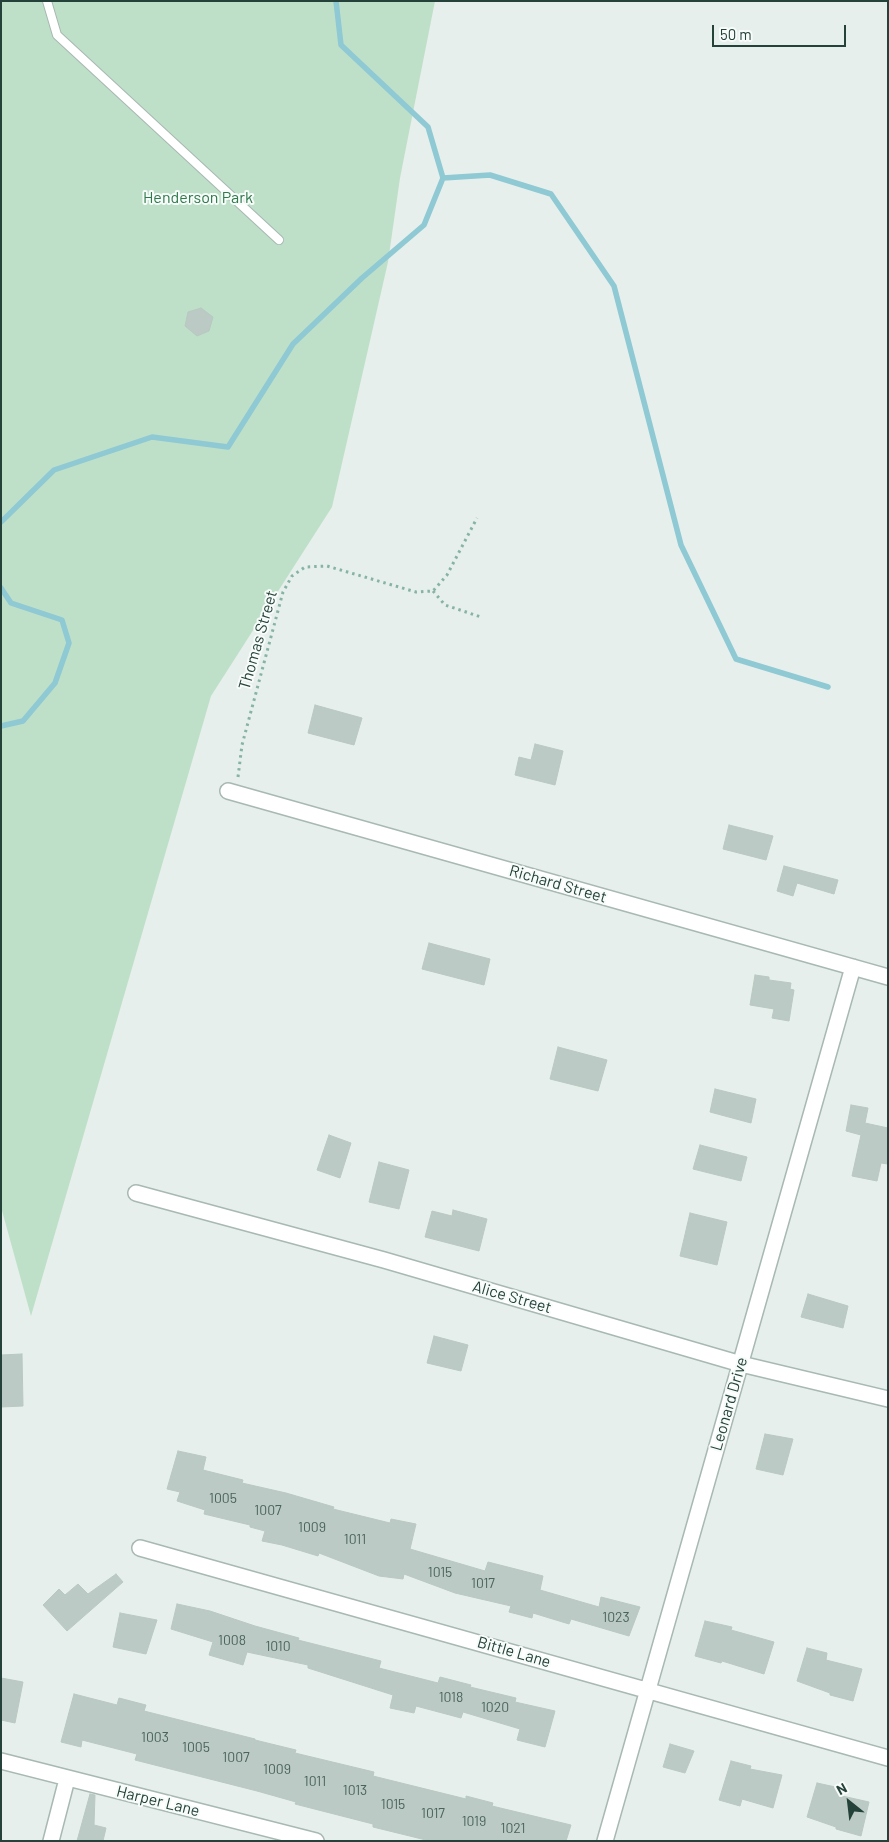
<!DOCTYPE html>
<html>
<head>
<meta charset="utf-8">
<style>
	body { margin:0 }
	#map { position:relative; width:889px; height:1842px; overflow:hidden; background:#e6efeb; font-family:Barlow,sans-serif }
	canvas { display:block }
	.frame { position:absolute; inset:0; border:2px solid #24423a; pointer-events:none }
	.north { position:absolute; left:824px; top:1777px; width:50px; height:50px; -webkit-text-stroke:4px #f7fbf9; paint-order:stroke; rotate:331deg; font-size:14px; font-weight:700; line-height:20px; text-align:center; color:#24423a }
	.north::after { content:''; display:block; margin:auto; width:18px; height:22px; background:#24423a; clip-path:polygon(50% 0,100% 100%,50% 72%,0 100%) }
	.scale { position:absolute; left:712px; top:25px; width:134px; height:22px; box-sizing:border-box; border:2px solid #24423a; border-top:0; padding-left:6px; font-size:15px; line-height:18px; white-space:nowrap; color:#24423a; -webkit-text-stroke:4px #f7fbf9; paint-order:stroke }
</style>
</head>
<body>
<div id="map">
<canvas width="889" height="1842"></canvas>
<div class="frame"></div>
<div class="north">N</div>
<div class="scale">50 m</div>
</div>
<script>
const ctx = document.querySelector('canvas').getContext('2d');
ctx.lineJoin = 'round';
function fill(path, color) {
  ctx.fillStyle = color;
  ctx.fill(path, 'evenodd');
}
function toPath(rows) {
  const path = new Path2D();
  for (const r of rows) {
    path.moveTo(r[0], r[1]);
    for (let i = 2; i < r.length; i += 2) path.lineTo(r[i], r[i + 1]);
  }
  return path;
}
function trace(path, color, width, dash) {
  ctx.strokeStyle = color;
  ctx.lineWidth = width;
  ctx.lineCap = dash ? 'butt' : 'round';
  ctx.setLineDash(dash || []);
  ctx.stroke(path);
}
function drawText(font, color, halo, rows, align = 'center') {
  ctx.font = font + ' Barlow,sans-serif';
  ctx.lineWidth = 4;
  ctx.setLineDash([]);
  ctx.textBaseline = 'middle';
  ctx.strokeStyle = halo;
  ctx.fillStyle = color;
  for (const [text, x, y, turn = 0] of rows) {
    ctx.save();
    ctx.translate(x, y);
    ctx.rotate((+turn || 0) * Math.PI / 180);
    ctx.textAlign = isNaN(turn) ? turn : align;
    if (halo) ctx.strokeText(text, 0, 0);
    ctx.fillText(text, 0, 0);
    ctx.restore();
  }
}
const green = toPath([
	[1,1,435,1,400,178,388,262,332,507,211,696,31,1316,1,1207]
]);
const stream = toPath([
	[443,178,490,175,551,194,614,286,681,545,736,659,828,687],
	[1,522,54,470,152,437,228,447,293,344,362,278,424,225,443,178,428,127,341,45,336,1],
	[1,588,11,603,62,620,69,643,55,683,23,721,1,726]
]);
const building = toPath([
	[201,308,213,317,209,331,197,336,185,326,188,312,201,308],
	[315,705,362,718,354,745,308,733,315,705],
	[535,744,563,751,555,785,515,775,519,757,531,760,535,744],
	[729,825,773,836,766,860,723,849,729,825],
	[784,866,838,880,834,894,797,883,793,896,777,891,784,866],
	[429,943,490,959,484,985,422,969,429,943],
	[755,975,769,977,769,980,791,983,790,989,794,990,789,1021,772,1018,774,1009,750,1005,755,975],
	[558,1047,607,1060,598,1091,550,1079,558,1047],
	[715,1089,756,1099,751,1123,710,1112,715,1089],
	[851,1105,868,1108,865,1123,888,1128,888,1164,881,1163,877,1181,852,1176,861,1135,846,1131,851,1105],
	[329,1135,351,1143,340,1178,317,1170,329,1135],
	[700,1145,747,1157,741,1181,693,1169,700,1145],
	[379,1162,409,1170,399,1209,369,1202,379,1162],
	[453,1210,487,1219,479,1251,425,1237,432,1211,452,1216,453,1210],
	[690,1213,727,1222,717,1265,680,1256,690,1213],
	[808,1294,848,1306,843,1328,801,1317,808,1294],
	[434,1336,468,1345,461,1371,427,1363,434,1336],
	[22,1354,23,1406,1,1407,1,1355,22,1354],
	[765,1434,793,1439,783,1475,756,1469,765,1434],
	[178,1451,206,1457,203,1470,243,1480,242,1483,286,1493,334,1507,333,1509,390,1523,391,1519,416,1524,410,1549,485,1571,488,1562,543,1576,540,1590,599,1607,601,1597,640,1607,629,1636,571,1619,569,1624,533,1613,532,1618,509,1612,511,1606,455,1593,404,1574,403,1579,379,1576,319,1553,318,1556,282,1545,262,1541,265,1531,250,1527,250,1525,204,1514,205,1510,177,1501,180,1492,167,1489,178,1451],
	[116,1574,123,1582,67,1631,43,1605,59,1589,65,1595,78,1584,88,1594,116,1574],
	[177,1604,210,1611,255,1626,299,1638,298,1640,381,1661,379,1668,438,1683,440,1677,471,1685,470,1687,516,1698,515,1702,555,1711,545,1747,517,1740,520,1729,463,1712,461,1718,416,1706,414,1713,390,1708,393,1695,308,1668,308,1665,247,1652,243,1665,209,1655,213,1642,171,1629,177,1604],
	[120,1613,157,1620,146,1654,113,1647,120,1613],
	[705,1621,732,1627,731,1630,774,1642,764,1674,722,1661,721,1663,695,1656,705,1621],
	[807,1648,827,1653,826,1660,862,1669,853,1701,830,1695,830,1693,797,1681,807,1648],
	[1,1678,23,1682,15,1723,1,1720,1,1678],
	[74,1694,117,1705,119,1698,146,1705,144,1711,255,1739,255,1740,296,1750,295,1753,374,1772,373,1776,466,1799,466,1796,493,1803,492,1806,571,1825,566,1841,430,1841,373,1827,373,1824,295,1804,296,1802,257,1791,135,1760,137,1754,82,1740,81,1747,61,1742,74,1694],
	[670,1744,694,1751,685,1773,663,1767,670,1744],
	[731,1761,751,1766,750,1769,782,1775,773,1808,742,1799,740,1806,719,1800,731,1761],
	[817,1783,840,1788,838,1795,869,1802,861,1836,836,1829,836,1827,807,1817,817,1783],
	[90,1794,95,1795,94,1825,106,1828,103,1841,77,1841,90,1794]
]);
const path = toPath([
	[433,591,445,605,481,617],
	[238,777,242,745,283,592,292,576,305,567,327,566,416,592,433,591,447,575,477,518]
]);
const lane = toPath([
	[47,1,57,35,279,240]
]);
const street = toPath([
	[228,791,888,977],
	[136,1193,384,1260,741,1364,888,1399],
	[140,1548,888,1758],
	[1,1761,316,1841],
	[51,1841,67,1779],
	[605,1841,853,967]
]);
const numberNames = [
	["1005",223,1498],
	["1007",268,1510],
	["1009",312,1527],
	["1011",355,1539],
	["1015",440,1572],
	["1017",483,1583],
	["1023",616,1617],
	["1008",232,1640],
	["1010",278,1646],
	["1018",451,1697],
	["1020",495,1707],
	["1003",155,1737],
	["1005",196,1747],
	["1007",236,1757],
	["1009",277,1769],
	["1011",315,1781],
	["1013",355,1790],
	["1015",393,1804],
	["1017",433,1813],
	["1019",474,1821],
	["1021",513,1828]
];
const parkNames = [
	["Henderson Park",198,198]
];
const streetNames = [
	["Thomas Street",258,640,-74],
	["Richard Street",558,884,16],
	["Alice Street",512,1297,16],
	["Leonard Drive",729,1404,-74],
	["Bittle Lane",514,1652,16],
	["Harper Lane",158,1801,14]
];
fill(green, '#bfe0c8');
trace(stream, '#8ec9d4', 5.5);
fill(building, '#bbcac4');
trace(building, '#b8c9c2', 1);
trace(lane, '#a8b8b2', 10);
trace(street, '#a8b8b2', 18);
trace(path, '#86b3a5', 3, [2.5, 4]);
trace(lane, '#fff', 8);
trace(street, '#fff', 15);
drawText('14px', '#4a645c', null, numberNames);
drawText('16px', '#2d7a4b', '#f7fbf9', parkNames);
drawText('16px', '#24423a', '#f7fbf9', streetNames);
</script>
</body>
</html>
